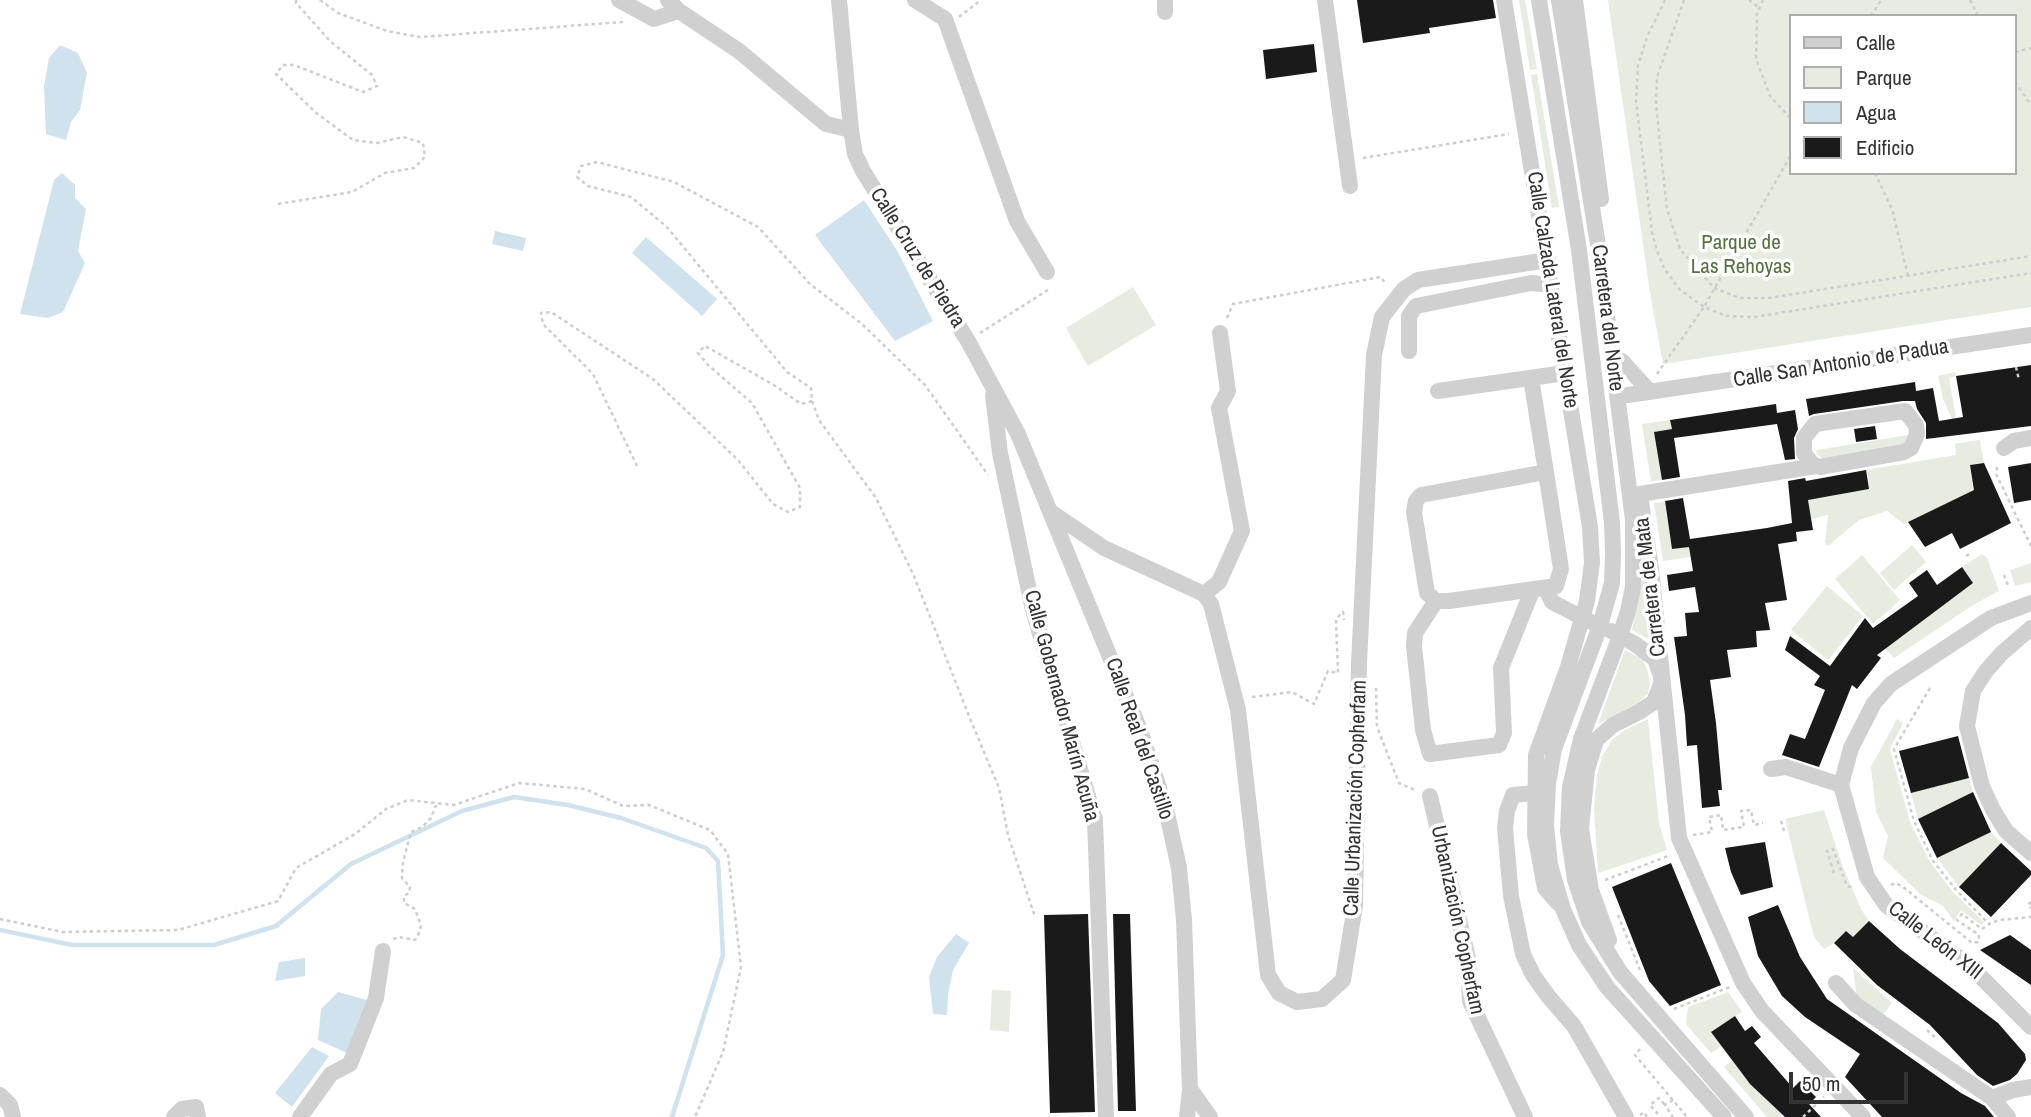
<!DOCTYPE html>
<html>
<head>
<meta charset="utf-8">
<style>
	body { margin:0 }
	#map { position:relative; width:2031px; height:1117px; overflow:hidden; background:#fff; font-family:"Archivo Narrow",sans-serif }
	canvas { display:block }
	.legend { position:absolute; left:1789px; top:14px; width:228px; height:161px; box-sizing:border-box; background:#fff; border:2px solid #adadad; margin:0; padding:9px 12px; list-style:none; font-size:21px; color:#333 }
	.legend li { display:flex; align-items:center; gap:14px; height:35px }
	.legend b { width:35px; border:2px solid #adadad }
	.scale { position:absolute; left:1789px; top:1072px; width:119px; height:32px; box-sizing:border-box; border:4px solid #333; border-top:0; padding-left:9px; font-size:21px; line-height:24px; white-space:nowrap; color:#333; -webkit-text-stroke:5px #fff; paint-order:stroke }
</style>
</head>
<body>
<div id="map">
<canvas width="2031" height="1117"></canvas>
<ul class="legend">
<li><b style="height:9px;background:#d0d0d0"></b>Calle</li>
<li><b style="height:19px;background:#e6ecdf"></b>Parque</li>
<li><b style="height:19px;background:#cfe2ee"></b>Agua</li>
<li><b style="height:19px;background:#1a1a1a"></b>Edificio</li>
</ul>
<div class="scale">50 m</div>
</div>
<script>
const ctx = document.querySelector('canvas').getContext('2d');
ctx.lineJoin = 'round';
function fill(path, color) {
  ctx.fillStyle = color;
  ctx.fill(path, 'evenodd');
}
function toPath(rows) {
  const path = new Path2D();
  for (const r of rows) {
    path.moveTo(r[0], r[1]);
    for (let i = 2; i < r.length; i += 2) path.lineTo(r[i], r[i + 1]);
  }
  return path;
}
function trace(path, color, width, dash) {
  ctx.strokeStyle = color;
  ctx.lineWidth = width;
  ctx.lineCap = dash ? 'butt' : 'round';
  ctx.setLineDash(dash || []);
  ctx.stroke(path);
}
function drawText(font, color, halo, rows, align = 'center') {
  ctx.font = font + ' "Archivo Narrow",sans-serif';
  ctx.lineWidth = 7;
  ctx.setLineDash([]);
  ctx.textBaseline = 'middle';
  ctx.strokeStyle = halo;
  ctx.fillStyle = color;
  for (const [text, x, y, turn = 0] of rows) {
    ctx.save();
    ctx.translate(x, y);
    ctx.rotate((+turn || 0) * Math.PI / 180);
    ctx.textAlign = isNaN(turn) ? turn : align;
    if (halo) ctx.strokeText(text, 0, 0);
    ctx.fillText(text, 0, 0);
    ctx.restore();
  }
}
const green = toPath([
	[1519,0,1525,0,1537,69,1530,70],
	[1608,0,2031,0,2031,307,1663,364,1650,293],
	[1791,16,2015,16,2015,173,1791,173],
	[1537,74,1559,207,1552,208,1531,75],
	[1133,287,1156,325,1088,366,1066,328],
	[1955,372,1956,376,1949,378,1956,418,1952,419,1943,399,1938,376],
	[1670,420,1672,429,1654,432,1662,480,1651,481,1642,424],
	[1909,435,1908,444,1823,459,1817,454,1816,450],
	[1980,440,1984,463,1970,465,1971,471,1987,470,1993,481,1904,524,1887,511,1859,520,1828,546,1825,543,1828,515,1811,519,1805,481,1816,479,1820,498,1869,489,1866,470,1956,455,1955,444],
	[1665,502,1672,549,1689,547,1690,557,1663,561,1654,503],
	[1912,545,1926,562,1894,590,1880,573],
	[1982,554,1987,558,1999,591,1973,605,1894,658,1885,648,1973,583,1962,567],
	[1862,555,1900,600,1873,624,1835,579],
	[1642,559,1654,642,1632,630,1640,590],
	[2031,563,2031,582,2015,586,2010,570],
	[1827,586,1863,616,1828,660,1791,630],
	[1625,650,1642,659,1647,669,1650,683,1648,694,1638,703,1598,724],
	[1648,719,1659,823,1667,850,1598,873,1594,809,1597,775,1602,757,1611,741,1623,731],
	[1897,719,1903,723,1890,749,1910,822,1930,862,1953,892,1984,922,1981,925,1961,910,1954,921,1943,906,1920,894,1883,858,1888,836,1876,812,1871,767],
	[1969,778,1973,792,1918,819,1911,793],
	[1824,810,1843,867,1861,909,1869,921,1853,937,1846,931,1834,943,1824,949,1814,937,1785,819],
	[1991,832,2001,843,1959,887,1937,858],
	[1853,968,1892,1003,1882,1016,1857,998],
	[992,990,1011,991,1009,1032,990,1030],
	[1728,992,1742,1012,1711,1031,1722,1046,1711,1053,1686,1024,1688,1007],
	[1732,1061,1749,1083,1782,1114,1779,1117,1767,1117,1724,1067]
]);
const water = toPath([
	[60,45,78,53,87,73,80,110,71,122,66,140,46,134,44,86,49,58],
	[62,173,75,185,75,198,86,209,78,251,85,263,63,312,48,318,20,314,54,180],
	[864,200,898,252,933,321,895,341,815,235],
	[495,231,526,238,523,251,492,244],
	[646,237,717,299,702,316,632,253],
	[956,934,969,943,953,970,948,994,947,1015,933,1014,929,977,937,957],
	[305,958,305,976,275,981,279,962],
	[338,992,367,1000,347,1053,318,1040,321,1009],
	[312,1047,329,1056,292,1107,275,1093]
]);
const stream = toPath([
	[0,930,72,945,214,945,276,926,351,864,462,811,514,797,568,805,621,818,706,848,718,861,723,955,672,1117]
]);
const building = toPath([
	[1357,0,1493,0,1496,18,1429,28,1430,33,1363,43],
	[1314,44,1317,72,1266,79,1263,50],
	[2031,365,2031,426,1926,439,1926,423,1917,409,1915,401,1903,401,1814,414,1809,416,1806,399,1915,382,1916,391,1933,388,1939,421,1963,417,1956,376],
	[1776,404,1777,413,1795,410,1798,429,1794,438,1795,459,1785,460,1777,424,1674,438,1680,477,1662,480,1654,432,1672,429,1670,420],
	[1875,426,1877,439,1856,442,1854,429],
	[1984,463,2011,523,1960,549,1952,533,1925,547,1908,522,1974,490,1970,465],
	[2031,463,2031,500,2014,503,2008,467],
	[1866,470,1869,489,1808,500,1813,530,1796,532,1797,541,1778,544,1787,600,1765,603,1770,630,1756,631,1757,647,1727,650,1731,677,1710,680,1716,723,1722,790,1718,790,1720,806,1702,808,1697,745,1687,746,1685,715,1674,637,1687,636,1685,613,1699,612,1695,587,1669,591,1667,575,1693,571,1689,547,1672,549,1665,501,1683,498,1690,539,1767,528,1792,523,1788,481,1805,478,1806,481],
	[1962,567,1973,583,1877,655,1881,658,1857,689,1852,685,1819,767,1782,755,1790,734,1805,739,1825,690,1814,685,1820,676,1785,650,1790,636,1830,666,1865,618,1873,628,1918,596,1909,583,1927,570,1937,585],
	[1958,736,1969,778,1911,793,1899,751],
	[1973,792,1991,832,1937,858,1918,819],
	[1765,842,1773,887,1741,895,1731,872,1725,848],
	[2001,843,2031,871,2031,875,1991,917,1959,887],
	[1671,863,1721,985,1670,1006,1649,981,1612,887],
	[1778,905,1800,957,1827,999,1961,1093,1985,1106,1994,1117,1882,1117,1845,1077,1860,1054,1805,1017,1782,996,1758,956,1748,917],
	[1088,914,1095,1112,1050,1113,1044,915],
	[1113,914,1130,914,1136,1111,1118,1111],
	[1869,921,1900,949,1998,1023,2025,1054,2026,1060,2017,1074,2010,1080,1993,1086,1977,1075,1930,1025,1877,985,1834,943,1846,931,1853,937],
	[2010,935,2031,950,2031,985,1980,950],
	[1735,1016,1745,1031,1752,1026,1761,1037,1754,1043,1793,1088,1800,1081,1816,1097,1809,1104,1821,1117,1785,1117,1750,1084,1711,1032]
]);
const path = toPath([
	[320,0,338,13,387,31,420,37,623,22],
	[1665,0,1647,37,1638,65,1636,101,1652,232,1657,251,1664,268,1679,289,1704,307,1727,316,1754,317,2031,273],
	[1684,0,1657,77,1656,104,1662,163,1667,209,1680,249,1714,288,1740,298,1769,298,2031,256],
	[1749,0,1760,8],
	[1763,0,1757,14,1756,59,1770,96,1791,119],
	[1970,0,1978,16],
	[1871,16,1881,0],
	[959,17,981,0],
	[2015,52,2031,48],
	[2015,82,2031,105],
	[1363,158,1509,134],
	[1875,173,1892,209,1908,276],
	[278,204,352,192,385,173,414,168,425,157,423,143,403,137,377,143,353,140,315,112,276,74,283,65,294,65,363,92,377,86,372,75,330,41,296,3,296,0],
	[1227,318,1233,304,1381,277,1386,285],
	[980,333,1051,288],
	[2016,367,2019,380],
	[1657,374,1704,307,1791,155],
	[812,401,819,420,876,498,914,576,969,716,999,788,1008,835,1035,917],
	[637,466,593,374,543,324,541,313,551,312,653,379,738,460,773,504,788,512,800,507,800,488,752,403,708,365,698,353,705,346,774,385,801,404,812,401,811,388,787,372,666,226,631,197,588,186,577,177,581,166,597,162,674,182,758,227,810,284,862,324,925,385,988,475],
	[1997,467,1996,474,2031,546],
	[1966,556,1970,554],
	[2004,575,2009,588],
	[1376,688,1377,727,1399,783,1417,791],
	[1930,688,1894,749,1914,821,1933,861,1956,890,1989,924],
	[1252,697,1292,692,1314,704,1328,671,1338,673,1336,619,1343,612,1344,620],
	[1781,821,1785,834],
	[1693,835,1712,832,1709,817,1721,815,1723,830,1744,827,1741,811,1751,810,1754,825,1763,823],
	[1834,873,1827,851,1833,849,1847,886,1852,887],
	[1605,880,1671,855],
	[1891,885,1895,883,1902,886,1972,943,1978,942,1979,935,1957,920,1962,914,1982,929,1989,924,1999,920,2031,917],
	[2031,902,2028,905,2031,908],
	[1618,915,1640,970],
	[0,919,63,932,178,930,278,901,296,868,355,834,386,809,408,800,454,805,519,783,585,789,623,806,649,805,710,830,728,854,741,967,723,1052,695,1117],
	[393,939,399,937,415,940,419,933,421,926,415,909,404,903,404,896,409,893,410,887,402,878,403,862,411,832,422,827,431,818,437,803],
	[1674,1009,1730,987],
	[1927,1030,1937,1039],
	[1640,1049,1635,1055,1687,1117],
	[1673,1100,1665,1105,1673,1117],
	[1658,1114,1650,1105,1659,1098,1665,1105],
	[1640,1115,1644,1112,1647,1117],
	[1803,1117,1824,1097]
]);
const minor = toPath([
	[619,0,654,19,679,11],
	[668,0,679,11,739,51,826,124,851,130],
	[839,0,851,130,855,154,863,171,968,341,1018,434,1140,730,1166,809,1179,868,1184,920,1190,1089,1187,1117],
	[915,0,945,19,1017,221,1047,272],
	[1165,0,1165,12],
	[1325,0,1350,186],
	[1504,0,1590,527,1592,563,1587,601,1568,667,1536,755,1535,834,1545,888,1558,903],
	[1539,0,1579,250,1612,523,1613,553,1612,583,1600,626,1554,749,1548,784,1546,825,1550,865,1563,909,1579,945,1607,987,1724,1117],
	[1559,0,1598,245,1633,520,1633,587,1628,611,1620,636,1581,739,1570,787,1568,831,1575,880,1589,922,1620,972,1746,1117],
	[1575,0,1601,199],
	[1409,351,1409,316,1416,306,1531,283,1552,285],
	[1622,361,1650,392],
	[1531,378,1546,472],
	[1438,391,1565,373],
	[1628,395,2031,335],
	[993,396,1000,453,1033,610,1095,820,1106,1117],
	[1905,411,1916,425,1917,434,1911,448,1904,452,1820,467,1812,464,1804,453,1804,438,1815,424,1905,411],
	[2004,448,2014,441,2031,438],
	[1546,472,1561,569,1556,586,1449,601,1436,601,1427,593,1414,512,1416,501,1421,495,1546,472],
	[1640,494,1816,466],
	[1641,502,1651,569,1679,838,1743,983,1762,1011,1863,1117],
	[1051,512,1104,548,1204,594,1211,604,1238,710,1268,975,1279,993,1297,1002,1322,999,1343,980,1355,906,1359,663,1374,355,1382,317,1404,289,1418,280,1548,260],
	[1546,589,1552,602,1591,622],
	[1204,594,1219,582,1242,531,1219,408,1228,391,1220,333],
	[1436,601,1415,633,1414,646,1423,730,1430,754,1499,745,1504,733,1501,668,1532,591],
	[2031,603,1991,618,1891,684,1874,703,1851,748,1841,785,1867,877,1886,905,1969,965,2031,1027],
	[2031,628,2002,653,1986,671,1973,691,1967,726,1982,786,1993,810,2006,831,2031,853],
	[1771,769,1786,767,1841,785],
	[1534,793,1513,795,1507,811,1505,828,1511,896,1523,954,1533,975,1548,996,1574,1026,1626,1117],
	[1430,796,1468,958,1470,1001,1525,1117],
	[1609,940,1591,890,1581,829,1587,770,1596,740,1613,725,1639,712,1654,702,1661,684,1661,676,1655,659,1635,644,1611,631],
	[1836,983,1856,1005,1992,1098,2008,1117],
	[1190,1089,1210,1117],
	[0,1095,10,1105,13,1117],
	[1992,1098,2013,1090,2031,1087],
	[174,1117,182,1109,196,1107,198,1117],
	[300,1117,331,1074,350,1064,376,998,383,951]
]);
const parkNames = [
	["Parque de",1741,243],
	["Las Rehoyas",1741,267]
];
const streetNames = [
	["Calle Cruz de Piedra",917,258,58],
	["Calle Calzada Lateral del Norte",1552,290,81],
	["Carretera del Norte",1607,318,83],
	["Calle San Antonio de Padua",1841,364,-9],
	["Carretera de Mata",1651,587,-97],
	["Calle Gobernador Marín Acuña",1061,706,75],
	["Calle Real del Castillo",1139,739,71],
	["Calle Urbanización Copherfam",1356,798,-88],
	["Urbanización Copherfam",1457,920,78],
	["Calle León XIII",1935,941,38]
];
fill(green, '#e6ecdf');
fill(water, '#cfe2ee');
trace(stream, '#cfe2ee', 4.5);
fill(building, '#1a1a1a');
trace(path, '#cdcdcd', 2.5, [3.5, 3.5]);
trace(minor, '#d0d0d0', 16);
drawText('21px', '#56703f', '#fff', parkNames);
drawText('21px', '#333', '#fff', streetNames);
</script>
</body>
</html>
